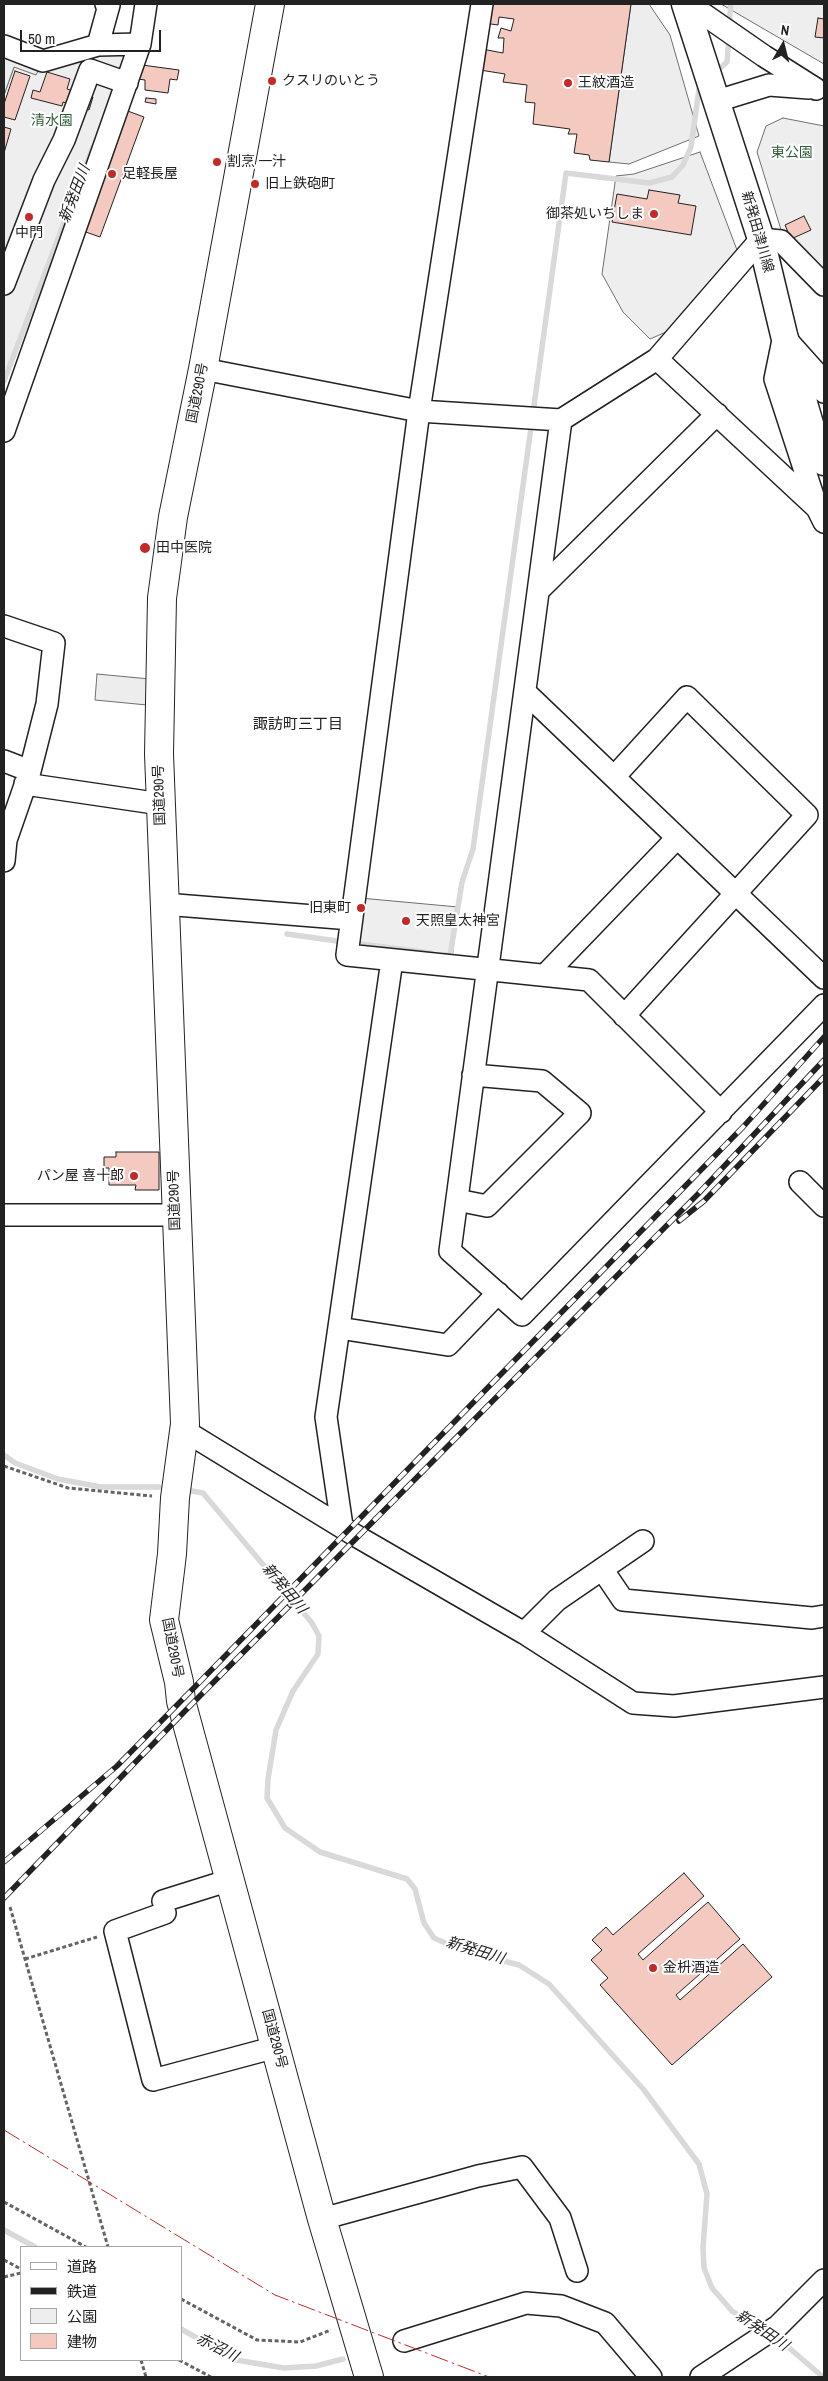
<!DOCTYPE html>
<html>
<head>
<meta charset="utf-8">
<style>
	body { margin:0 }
	#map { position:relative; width:828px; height:2381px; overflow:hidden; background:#fff; font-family:"Archivo Narrow","Noto Sans JP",sans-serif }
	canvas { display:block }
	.frame { position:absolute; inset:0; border:5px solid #222; pointer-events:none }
	.legend { position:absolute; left:20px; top:2246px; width:162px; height:115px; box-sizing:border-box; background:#fff; border:1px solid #a7a7a7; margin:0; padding:6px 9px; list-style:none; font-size:15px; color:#222 }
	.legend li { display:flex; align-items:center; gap:10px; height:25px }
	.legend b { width:25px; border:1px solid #a7a7a7 }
	.north { position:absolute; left:758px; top:20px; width:50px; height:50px; -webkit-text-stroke:4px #fff; paint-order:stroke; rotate:8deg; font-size:14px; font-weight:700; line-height:20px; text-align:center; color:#222 }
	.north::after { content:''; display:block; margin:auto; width:18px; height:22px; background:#222; clip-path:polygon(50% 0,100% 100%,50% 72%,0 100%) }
	.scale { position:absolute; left:20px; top:30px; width:141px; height:22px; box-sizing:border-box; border:2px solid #222; border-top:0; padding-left:6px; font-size:15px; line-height:18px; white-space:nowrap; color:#222; -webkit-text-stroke:4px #fff; paint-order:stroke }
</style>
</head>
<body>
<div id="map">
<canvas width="828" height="2381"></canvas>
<div class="frame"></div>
<ul class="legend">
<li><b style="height:6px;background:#fff"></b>道路</li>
<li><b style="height:6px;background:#222"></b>鉄道</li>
<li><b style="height:14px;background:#eee"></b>公園</li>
<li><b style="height:14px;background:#f3c9c0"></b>建物</li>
</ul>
<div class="north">N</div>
<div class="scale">50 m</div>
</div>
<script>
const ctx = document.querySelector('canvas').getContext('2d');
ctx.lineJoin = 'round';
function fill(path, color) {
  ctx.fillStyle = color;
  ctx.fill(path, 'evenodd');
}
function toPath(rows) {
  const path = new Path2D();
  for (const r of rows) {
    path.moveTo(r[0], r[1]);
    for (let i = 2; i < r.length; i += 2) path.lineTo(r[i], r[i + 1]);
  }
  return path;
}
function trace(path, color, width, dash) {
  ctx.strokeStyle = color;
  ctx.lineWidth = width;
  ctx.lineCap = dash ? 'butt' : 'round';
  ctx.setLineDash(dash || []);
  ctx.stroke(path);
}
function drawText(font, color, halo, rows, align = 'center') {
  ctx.font = font + ' "Archivo Narrow","Noto Sans JP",sans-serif';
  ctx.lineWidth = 4;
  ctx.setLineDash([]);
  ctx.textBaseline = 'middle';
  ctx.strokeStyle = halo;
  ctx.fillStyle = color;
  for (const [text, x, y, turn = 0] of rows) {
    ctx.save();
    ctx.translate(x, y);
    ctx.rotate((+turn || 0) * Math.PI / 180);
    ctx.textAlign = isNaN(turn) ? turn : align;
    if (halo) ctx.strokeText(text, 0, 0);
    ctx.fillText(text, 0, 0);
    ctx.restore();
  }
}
const green = toPath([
	[721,4,824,4,824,64,721,4],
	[130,44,126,59,4,381,4,95,14,67,130,44],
	[783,118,824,126,824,272,782,233,757,152,766,126,783,118],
	[700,152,737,250,666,332,650,339,623,312,602,274,616,176,634,174,700,152],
	[360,898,458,907,452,960,355,948,360,898]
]);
const parking = toPath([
	[631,4,649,4,670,35,699,136,629,164,609,162,631,4],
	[4,46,43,61,36,75,14,67,4,95,4,46],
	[97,674,150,679,147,705,95,700,97,674]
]);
const stream = toPath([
	[729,25,731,4],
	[715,73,727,62,729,37],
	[4,381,93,147],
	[287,934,344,942],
	[353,943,431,953],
	[445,955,450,956,462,882,473,849,566,173,649,183,672,177,683,165,691,147,699,89,703,84],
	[4,1455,15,1463,58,1479,101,1487,159,1487],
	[192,1491,203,1493,312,1623,319,1636,318,1654,293,1691,276,1730,268,1779,267,1798,285,1828,320,1852,407,1879,415,1889,424,1923,434,1938,461,1950,519,1965,549,1984,644,2090,699,2164,707,2194,703,2248,704,2268,712,2288,732,2311,762,2330],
	[4,2230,35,2247],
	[181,2329,236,2360,284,2368,316,2366,343,2359],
	[770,2335,788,2347,823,2377]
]);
const building = toPath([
	[487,4,631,4,609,162,590,160,589,155,574,153,577,134,568,134,570,129,533,124,535,103,525,102,527,85,503,82,505,74,480,70,482,49,503,53,504,38,498,38,501,28,511,31,514,19,499,17,498,25,484,23,487,4],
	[818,18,824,19,824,38,815,37,818,18],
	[142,65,179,70,177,80,170,79,168,93,145,90,145,80,138,79,142,65],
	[15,71,30,76,15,120,4,117,4,104,15,71],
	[47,72,70,79,67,89,93,97,89,110,63,102,62,106,31,98,33,90,40,92,47,72],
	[146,98,156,99,156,104,145,102,146,98],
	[125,110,144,117,100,237,80,230,125,110],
	[4,127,11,129,4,153,4,127],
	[649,190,680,195,678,203,696,206,691,235,612,222,617,194,647,199,649,190],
	[804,216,811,230,791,239,785,225,804,216],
	[116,1152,159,1152,159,1190,135,1190,136,1185,109,1185,109,1168,104,1168,104,1157,116,1157,116,1152],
	[684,1873,704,1896,638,1954,643,1960,708,1902,740,1939,676,1995,680,2000,743,1944,772,1977,672,2065,600,1985,608,1978,591,1960,602,1950,592,1940,606,1927,613,1935,684,1873]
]);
const path = toPath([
	[4,1466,68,1488,152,1496],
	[10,1907,108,2247],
	[25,1959,97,1937],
	[4,2202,86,2247],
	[4,2260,21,2269],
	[4,2277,21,2273],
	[181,2299,257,2340,300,2342,331,2330],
	[141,2360,146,2377],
	[179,2360,211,2377]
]);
const minor = toPath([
	[482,4,419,411,347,955,589,980,721,1112],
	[689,4,764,56,816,89],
	[98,45,109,5,106,4],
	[4,46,43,61,98,45,140,44],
	[717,101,769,85,809,88],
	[4,284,44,180,64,140,90,70,127,83],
	[824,285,781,241,761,239,657,359,561,420,450,1251,522,1315,824,1005],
	[784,335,775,379,817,508,824,522],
	[785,338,819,376,824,392],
	[657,359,817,508],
	[203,369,419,411,561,420],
	[4,431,132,67,140,44,146,4],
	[539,590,717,414],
	[4,626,54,643,47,704,30,771,6,840,4,839],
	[525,692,824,978],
	[4,761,30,771],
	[614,777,687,697,807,815,624,1016],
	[25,784,161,804],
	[4,861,6,840],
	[164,904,351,919],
	[545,975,677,838],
	[800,1182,824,1206],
	[457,1200,487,1206,580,1113,542,1081,473,1075],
	[4,1215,176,1215],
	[339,1328,448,1345,498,1293],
	[185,1424,190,1434,358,1537,524,1633,633,1703,674,1706,824,1687],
	[342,1526,326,1417,392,960],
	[602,1569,623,1600,812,1618,824,1616],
	[524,1633,557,1600,643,1541],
	[163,1901,230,1880],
	[165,1913,115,1931,153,2080,276,2047],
	[322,2219,478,2176,522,2167,560,2218,577,2271],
	[404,2341,526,2303,561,2306,605,2323,651,2377],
	[701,2377,778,2326,824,2280]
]);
const major = toPath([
	[685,4,761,239,784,335,813,434,824,462]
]);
const highway = toPath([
	[270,4,203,369,173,517,162,598,159,754,185,1424,175,1498,172,1554,164,1620,179,1682,181,1701,322,2219,369,2377]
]);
const rail = toPath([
	[679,1221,704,1201,824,1077],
	[4,1862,117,1766,181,1701,743,1127,824,1037],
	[4,1898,184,1712,698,1194,824,1060]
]);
const power = toPath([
	[4,2130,275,2295,489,2377]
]);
const markers = [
	[272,81,5,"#c62828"],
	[568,83,5,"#c62828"],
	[217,162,5,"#c62828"],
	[112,174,5,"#c62828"],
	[255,184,5,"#c62828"],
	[654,214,5,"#c62828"],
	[29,217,5,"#c62828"],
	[145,548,6,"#c62828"],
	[361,908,5,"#c62828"],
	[406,921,5,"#c62828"],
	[134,1176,5,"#c62828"],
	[653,1968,5,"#c62828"]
];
const poiNames = [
	["クスリのいとう",282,81],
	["王紋酒造",578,83],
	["割烹 一汁",227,162],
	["足軽長屋",122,174],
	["旧上鉄砲町",265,184],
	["御茶処いちしま",644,214,"right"],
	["中門",29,233,"center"],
	["田中医院",156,548],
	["旧東町",351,908,"right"],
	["天照皇太神宮",416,921],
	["パン屋 喜十郎",124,1176,"right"],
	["金枡酒造",663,1968]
];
const parkNames = [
	["清水園",52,121],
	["東公園",792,153]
];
const streetNames = [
	["新発田津川線",757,232,74],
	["国道290号",198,393,-79],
	["国道290号",160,795,-92],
	["国道290号",175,1200,-92],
	["国道290号",172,1648,79],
	["国道290号",274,2039,75]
];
const waterNames = [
	["新発田川",75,194,-69],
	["新発田川",284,1589,50],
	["新発田川",475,1951,17],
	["新発田川",762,2331,34],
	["赤沼川",217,2348,27]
];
const neighbourhoodNames = [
	["諏訪町三丁目",298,725]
];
fill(green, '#eee');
trace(green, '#6f6f6f', 1);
fill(parking, '#ededed');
trace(parking, '#6f6f6f', 1);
trace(stream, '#d9d9d9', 5.5);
fill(building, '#f3c9c0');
trace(building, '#222', 1);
trace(minor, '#222', 24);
trace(major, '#222', 29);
trace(highway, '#222', 30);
trace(path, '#646464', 3, [4, 2.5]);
trace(minor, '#fff', 21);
trace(major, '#fff', 26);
trace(highway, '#fff', 28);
trace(rail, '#222', 5.5);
trace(rail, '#fff', 4, [11]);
trace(power, '#c62828', 1, [18, 4, 2.5, 4]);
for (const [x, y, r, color] of markers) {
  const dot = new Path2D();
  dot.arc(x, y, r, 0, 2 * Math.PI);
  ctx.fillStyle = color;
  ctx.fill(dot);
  trace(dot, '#fff', 2);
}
drawText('14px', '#222', '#fff', poiNames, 'left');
drawText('14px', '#2f5e38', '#fff', parkNames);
drawText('14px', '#222', '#fff', streetNames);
drawText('italic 15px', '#222', '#fff', waterNames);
drawText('15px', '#222', '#fff', neighbourhoodNames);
</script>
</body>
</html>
